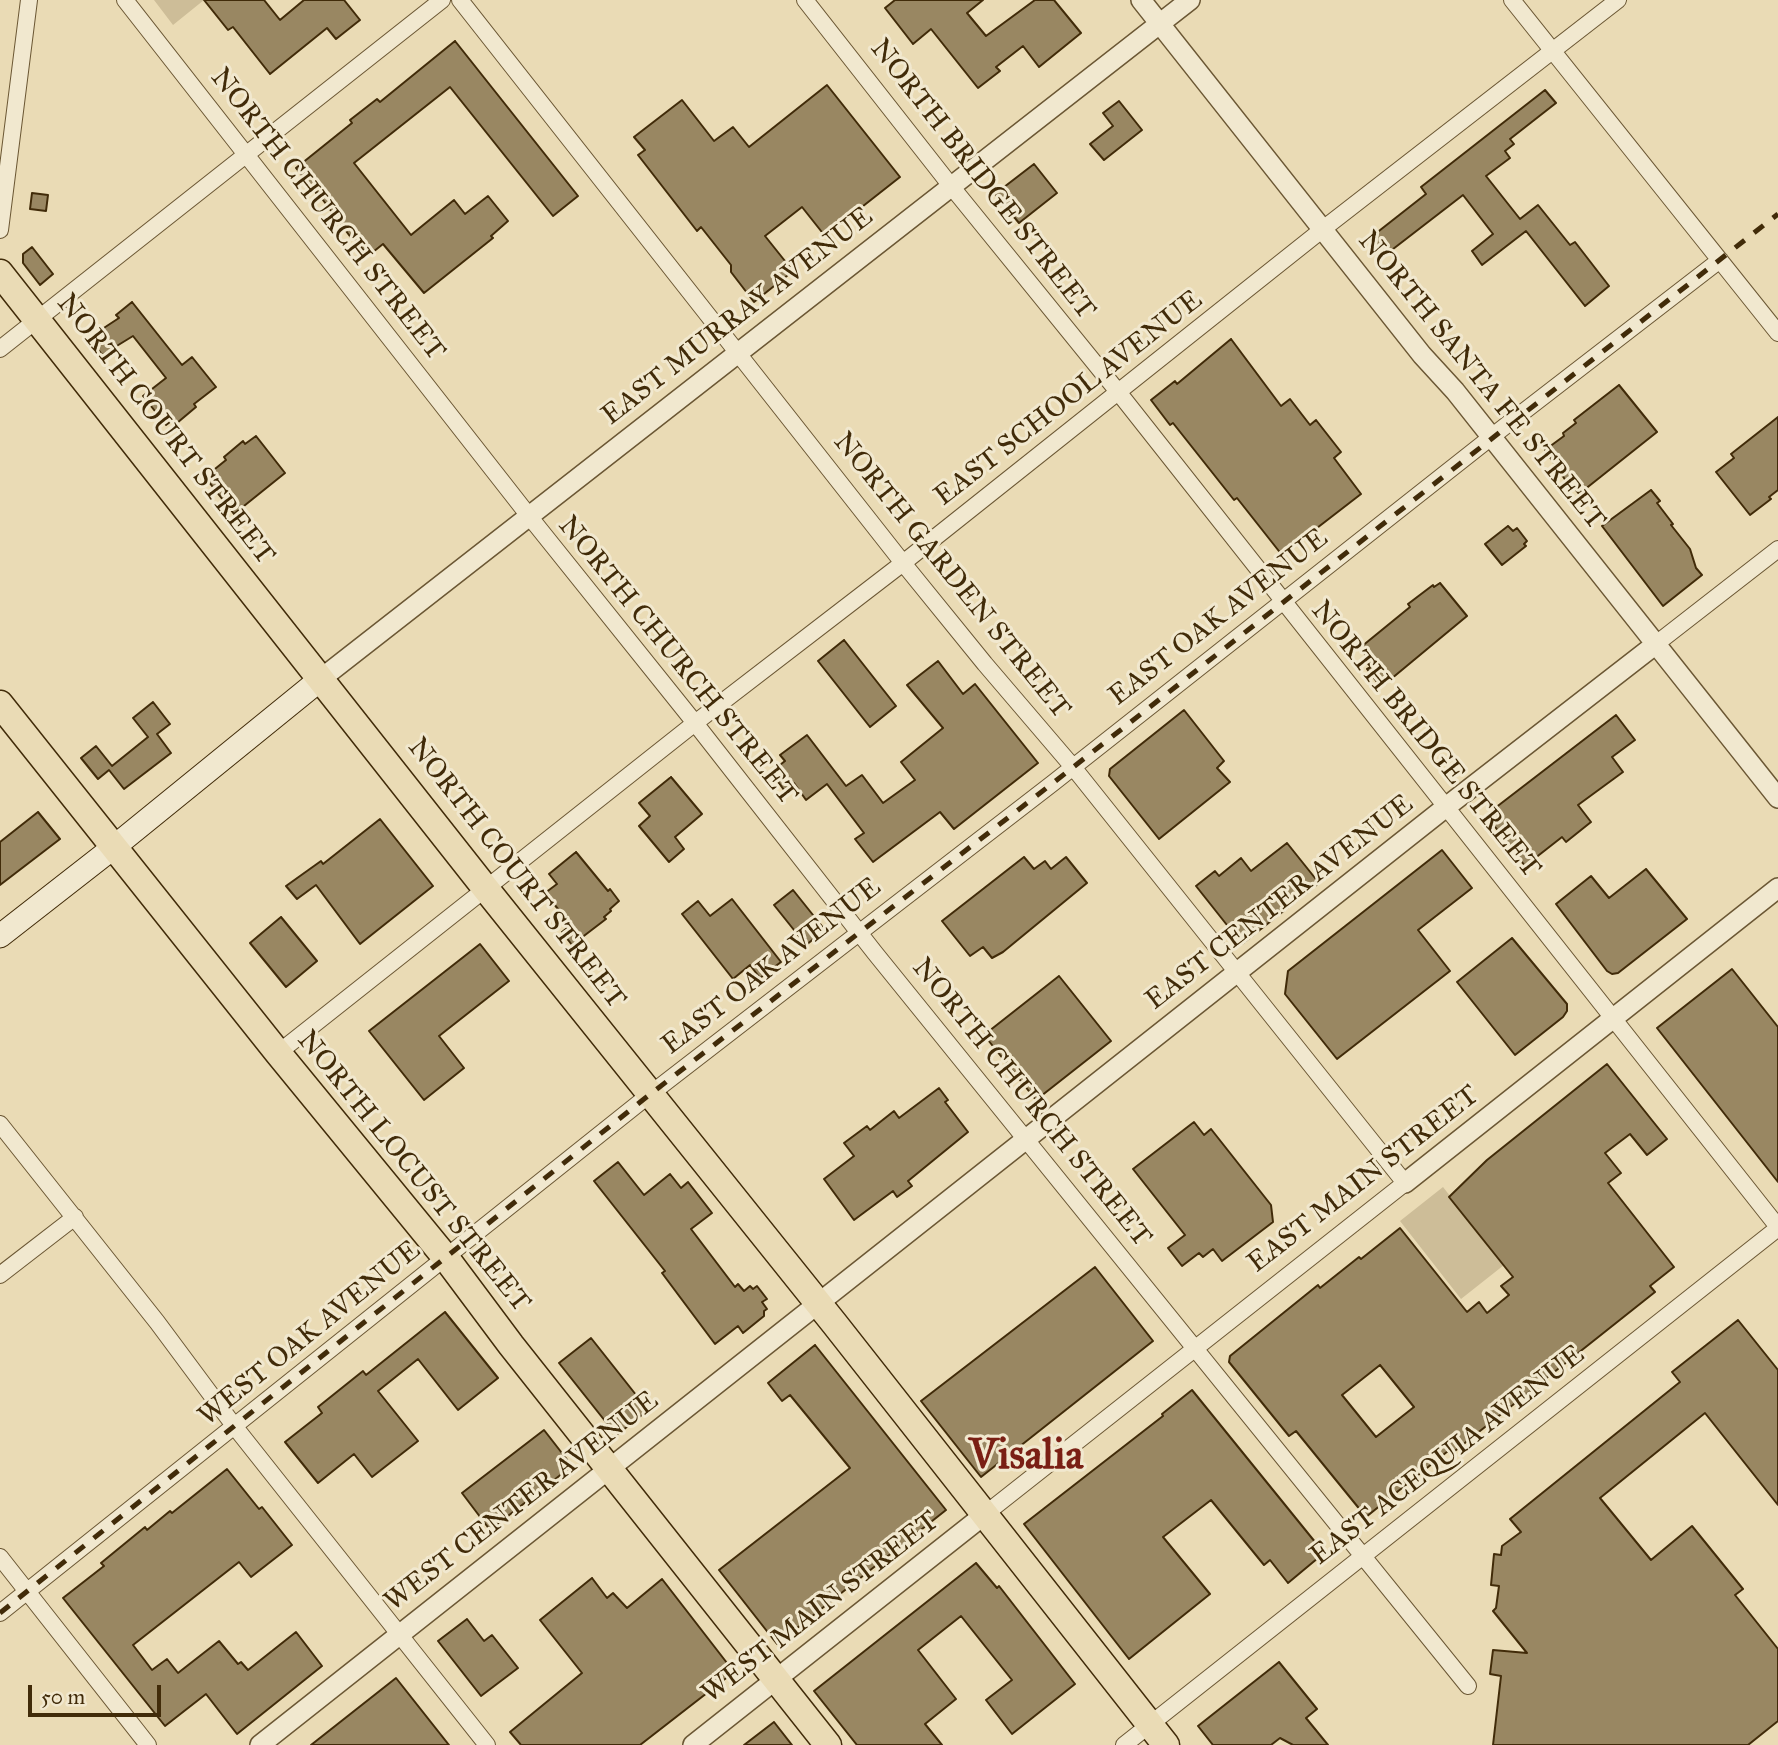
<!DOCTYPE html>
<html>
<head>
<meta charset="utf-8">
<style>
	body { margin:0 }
	#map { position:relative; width:1778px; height:1745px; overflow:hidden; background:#eadbb5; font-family:"IM FELL Great Primer",serif }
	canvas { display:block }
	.scale { position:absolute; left:28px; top:1685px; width:133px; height:32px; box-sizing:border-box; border:4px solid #412b09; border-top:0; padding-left:9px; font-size:21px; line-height:24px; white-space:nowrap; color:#412b09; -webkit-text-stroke:5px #f1e8cf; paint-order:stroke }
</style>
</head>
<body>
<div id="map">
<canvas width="1778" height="1745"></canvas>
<div class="scale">50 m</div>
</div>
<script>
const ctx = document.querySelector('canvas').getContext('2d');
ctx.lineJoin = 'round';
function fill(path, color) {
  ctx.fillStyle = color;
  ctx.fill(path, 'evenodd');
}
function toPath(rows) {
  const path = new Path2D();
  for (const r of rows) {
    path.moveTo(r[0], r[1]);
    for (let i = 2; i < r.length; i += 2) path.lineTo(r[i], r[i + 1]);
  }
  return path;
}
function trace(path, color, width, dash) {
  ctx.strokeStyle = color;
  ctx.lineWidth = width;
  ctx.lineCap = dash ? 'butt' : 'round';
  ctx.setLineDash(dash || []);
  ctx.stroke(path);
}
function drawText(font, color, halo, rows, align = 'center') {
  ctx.font = font + ' "IM FELL Great Primer",serif';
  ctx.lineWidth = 6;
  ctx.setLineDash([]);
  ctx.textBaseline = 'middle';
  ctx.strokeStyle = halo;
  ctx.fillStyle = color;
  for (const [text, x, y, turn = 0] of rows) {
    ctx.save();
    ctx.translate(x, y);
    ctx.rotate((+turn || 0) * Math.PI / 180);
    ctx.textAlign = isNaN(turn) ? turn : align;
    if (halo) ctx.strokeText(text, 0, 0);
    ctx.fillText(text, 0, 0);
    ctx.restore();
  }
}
const green = toPath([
	[154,0,204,0,173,25],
	[1443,1187,1504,1265,1461,1299,1400,1221]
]);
const building = toPath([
	[204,0,264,0,280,20,304,0,344,0,360,20,336,39,327,28,270,74,233,27,228,30,204,0],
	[895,0,983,0,967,13,986,36,1035,0,1054,0,1081,33,1039,67,1023,46,996,67,1000,71,978,88,931,29,913,44,885,8,895,0],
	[455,41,578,196,553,216,450,87,354,163,411,235,454,200,465,214,488,196,508,221,491,236,493,238,424,293,383,244,368,256,354,238,352,239,317,192,316,193,296,168,352,123,350,120,377,99,380,102,455,41],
	[827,85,900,177,825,236,802,207,765,236,793,271,754,302,731,272,731,265,701,227,697,231,638,155,645,150,634,137,682,100,714,141,733,127,749,147,827,85],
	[1545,90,1556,103,1510,139,1514,144,1505,151,1510,158,1486,176,1520,219,1538,205,1570,245,1575,242,1609,286,1585,306,1526,231,1482,265,1472,251,1493,234,1463,195,1384,256,1370,238,1426,194,1421,187,1545,90],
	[1119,101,1142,130,1104,160,1090,144,1113,126,1103,113,1119,101],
	[1034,164,1057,193,1019,223,995,194,1034,164],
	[32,193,48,195,46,211,30,209,32,193],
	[32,247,53,274,40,285,23,263,23,254,32,247],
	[132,302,182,365,192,357,216,387,194,404,196,407,177,423,174,419,166,425,143,396,166,378,133,336,102,355,90,337,119,318,116,315,132,302],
	[1231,339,1281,406,1290,399,1310,425,1316,420,1341,452,1334,458,1361,494,1282,555,1237,498,1234,500,1173,423,1170,425,1151,400,1175,381,1177,384,1231,339],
	[1619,385,1657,432,1579,494,1568,480,1566,481,1545,450,1564,436,1563,433,1576,423,1574,420,1619,385],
	[1778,417,1778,490,1769,497,1771,499,1750,515,1716,472,1734,458,1731,454,1778,417],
	[256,436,285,473,234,514,205,477,226,460,224,457,243,441,245,444,256,436],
	[1651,490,1660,501,1657,503,1673,524,1671,525,1690,549,1696,568,1702,575,1663,606,1602,526,1651,490],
	[1508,526,1513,531,1517,528,1527,541,1524,544,1526,546,1502,565,1485,544,1508,526],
	[1440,583,1467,616,1385,684,1380,686,1367,669,1371,667,1365,660,1367,658,1361,647,1410,607,1408,604,1433,585,1434,587,1440,583],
	[844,640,896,706,870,727,818,661,844,640],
	[938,661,963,694,975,684,1038,763,954,829,940,812,873,862,855,839,864,833,827,784,806,800,794,783,784,790,771,772,785,761,780,755,807,735,846,786,862,775,883,803,915,780,901,762,943,728,907,685,938,661],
	[153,702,170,724,157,734,171,753,124,789,109,770,98,779,81,758,96,746,112,766,148,737,133,718,153,702],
	[1184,710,1224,761,1217,768,1230,782,1159,839,1109,776,1110,769,1184,710],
	[1616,715,1635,740,1612,757,1623,772,1578,805,1591,822,1566,842,1562,837,1525,866,1486,815,1616,715],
	[671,777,702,814,675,837,684,849,669,862,639,826,650,816,639,803,671,777],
	[38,812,60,839,0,885,0,842,38,812],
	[380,819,433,886,360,944,316,885,297,899,286,886,321,861,323,864,380,819],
	[1287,843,1319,883,1242,944,1196,886,1215,871,1219,876,1241,858,1251,871,1287,843],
	[1442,850,1472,888,1418,930,1450,971,1337,1059,1285,994,1288,971,1442,850],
	[576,852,608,891,610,889,619,901,610,909,611,911,604,917,606,919,572,945,562,932,571,925,545,893,557,884,549,874,576,852],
	[1024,857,1034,869,1045,861,1051,869,1066,857,1087,883,1003,952,992,958,983,947,970,956,942,921,1024,857],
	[1646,869,1687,919,1618,973,1612,974,1607,971,1556,904,1591,876,1609,898,1646,869],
	[793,890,825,930,806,945,774,905,793,890],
	[732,899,781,962,760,978,750,965,733,979,682,914,698,901,710,916,732,899],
	[281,917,317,961,286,987,250,943,281,917],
	[1512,938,1567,1004,1567,1011,1563,1017,1515,1055,1457,982,1512,938],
	[480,944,509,981,439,1036,464,1068,424,1100,369,1031,480,944],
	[1732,969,1778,1027,1778,1182,1657,1028,1732,969],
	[1059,976,1111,1041,1036,1100,984,1035,1059,976],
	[1607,1064,1667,1139,1647,1155,1630,1134,1605,1153,1621,1173,1608,1183,1674,1267,1650,1286,1655,1292,1451,1454,1448,1451,1366,1517,1296,1431,1289,1436,1229,1362,1230,1356,1318,1285,1320,1288,1359,1257,1361,1259,1400,1228,1467,1312,1479,1302,1487,1313,1509,1295,1501,1286,1513,1277,1449,1197,1487,1160,1607,1064],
	[1380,1365,1414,1407,1376,1437,1342,1395,1380,1365],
	[939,1088,948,1100,945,1102,968,1132,908,1181,912,1186,897,1197,893,1191,854,1220,824,1179,854,1156,844,1143,867,1126,870,1130,894,1111,899,1118,939,1088],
	[1194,1122,1204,1135,1211,1129,1271,1205,1273,1222,1222,1261,1213,1249,1203,1257,1199,1253,1182,1266,1168,1248,1185,1235,1133,1169,1194,1122],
	[618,1162,644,1195,670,1174,681,1188,688,1182,712,1213,691,1229,735,1287,738,1284,744,1291,750,1286,753,1289,757,1286,767,1299,762,1302,767,1309,764,1311,764,1316,743,1333,738,1326,715,1344,662,1273,665,1271,594,1181,618,1162],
	[1095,1267,1153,1341,981,1477,921,1401,1095,1267],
	[445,1312,498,1378,458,1410,418,1359,378,1391,418,1441,372,1477,354,1454,318,1483,285,1442,322,1413,318,1407,363,1371,366,1375,445,1312],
	[1738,1320,1778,1370,1778,1505,1705,1413,1600,1498,1651,1560,1692,1526,1743,1589,1735,1595,1778,1649,1778,1721,1748,1745,1493,1745,1501,1676,1490,1674,1493,1650,1527,1653,1493,1611,1496,1608,1499,1586,1491,1585,1494,1554,1501,1555,1502,1546,1521,1532,1510,1519,1680,1382,1672,1372,1738,1320],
	[591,1338,648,1410,618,1434,613,1431,559,1363,591,1338],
	[815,1345,946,1510,777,1644,719,1570,850,1468,790,1395,782,1401,768,1383,815,1345],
	[1192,1390,1324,1553,1288,1583,1270,1560,1264,1565,1211,1500,1163,1537,1210,1594,1129,1659,1024,1524,1163,1416,1162,1414,1192,1390],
	[544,1430,572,1466,490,1530,462,1493,544,1430],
	[227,1469,259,1509,262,1507,292,1545,251,1577,239,1562,133,1645,152,1670,167,1659,178,1673,219,1641,238,1664,241,1662,248,1670,296,1632,322,1666,237,1734,206,1694,165,1726,63,1598,104,1566,101,1563,145,1527,147,1530,170,1511,172,1513,227,1469],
	[976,1563,997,1588,999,1586,1075,1684,1012,1734,986,1700,1012,1680,961,1616,918,1650,956,1699,925,1724,942,1745,857,1745,814,1691,976,1563],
	[592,1578,607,1598,613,1593,627,1608,662,1579,734,1672,640,1745,521,1745,510,1732,582,1673,540,1620,592,1578],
	[467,1619,484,1641,492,1635,518,1668,481,1696,438,1641,467,1619],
	[1279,1662,1317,1709,1306,1718,1328,1745,1293,1745,1280,1738,1271,1745,1213,1745,1198,1726,1279,1662],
	[396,1678,449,1745,311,1745,396,1678],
	[774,1722,792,1745,744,1745,774,1722]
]);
const minor = toPath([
	[125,0,529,516,695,723,875,953,1468,1686],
	[460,0,903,563,985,664,1073,767,1405,1183,984,1515],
	[805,0,951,186,1119,393,1778,1227],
	[1512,0,1778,333],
	[0,230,29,0],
	[0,349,442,0],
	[1656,644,1778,549],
	[278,1053,695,723,903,563,1323,229,1618,0],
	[0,1124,157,1322,235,1427,487,1745],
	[0,1275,75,1217],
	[0,1557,148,1745],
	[0,1613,644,1099,1053,783,1518,416,1720,260],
	[1124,1745,1778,1228]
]);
const tertiary = toPath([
	[1141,0,1422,355,1455,391,1778,798],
	[322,678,1190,0],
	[1405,1183,1778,888],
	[260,1745,1446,807,1656,644],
	[693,1745,984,1515]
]);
const secondary = toPath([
	[0,936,114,847,322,678]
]);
const primary = toPath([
	[0,273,486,889,834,1323,1166,1745],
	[0,704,278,1053,446,1258,511,1345,828,1745]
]);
const rail = toPath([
	[0,1613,644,1099,1053,783,1778,214]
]);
const streetNames = [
	["NORTH BRIDGE STREET",982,180,52],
	["NORTH CHURCH STREET",327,215,52],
	["EAST MURRAY AVENUE",738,317,-38],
	["NORTH SANTA FE STREET",1481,381,51],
	["EAST SCHOOL AVENUE",1069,399,-38],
	["NORTH COURT STREET",165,430,52],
	["NORTH GARDEN STREET",951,576,51],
	["EAST OAK AVENUE",1219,618,-38],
	["NORTH CHURCH STREET",677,661,51],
	["NORTH BRIDGE STREET",1425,740,51],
	["NORTH COURT STREET",516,874,52],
	["EAST CENTER AVENUE",1280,903,-38],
	["EAST OAK AVENUE",772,967,-38],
	["NORTH CHURCH STREET",1031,1103,51],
	["NORTH LOCUST STREET",413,1172,51],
	["EAST MAIN STREET",1364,1180,-38],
	["WEST OAK AVENUE",310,1334,-39],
	["EAST ACEQUIA AVENUE",1448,1456,-38],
	["WEST CENTER AVENUE",522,1502,-38],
	["WEST MAIN STREET",821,1608,-38]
];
const townNames = [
	["Visalia",1026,1458]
];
fill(green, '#cdbd98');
fill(building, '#998762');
trace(building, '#412b09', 2);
trace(minor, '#6b5734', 18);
trace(tertiary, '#6b5734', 22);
trace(secondary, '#412b09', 25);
trace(primary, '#412b09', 29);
trace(minor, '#f1e8cf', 16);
trace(tertiary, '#f1e8cf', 19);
trace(secondary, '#f1e8cf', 23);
trace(primary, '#eadbb5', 26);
trace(rail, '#412b09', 5, [12, 12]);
drawText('28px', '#412b09', '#f1e8cf', streetNames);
drawText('bold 42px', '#7a1f14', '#f1e8cf', townNames);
</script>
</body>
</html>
